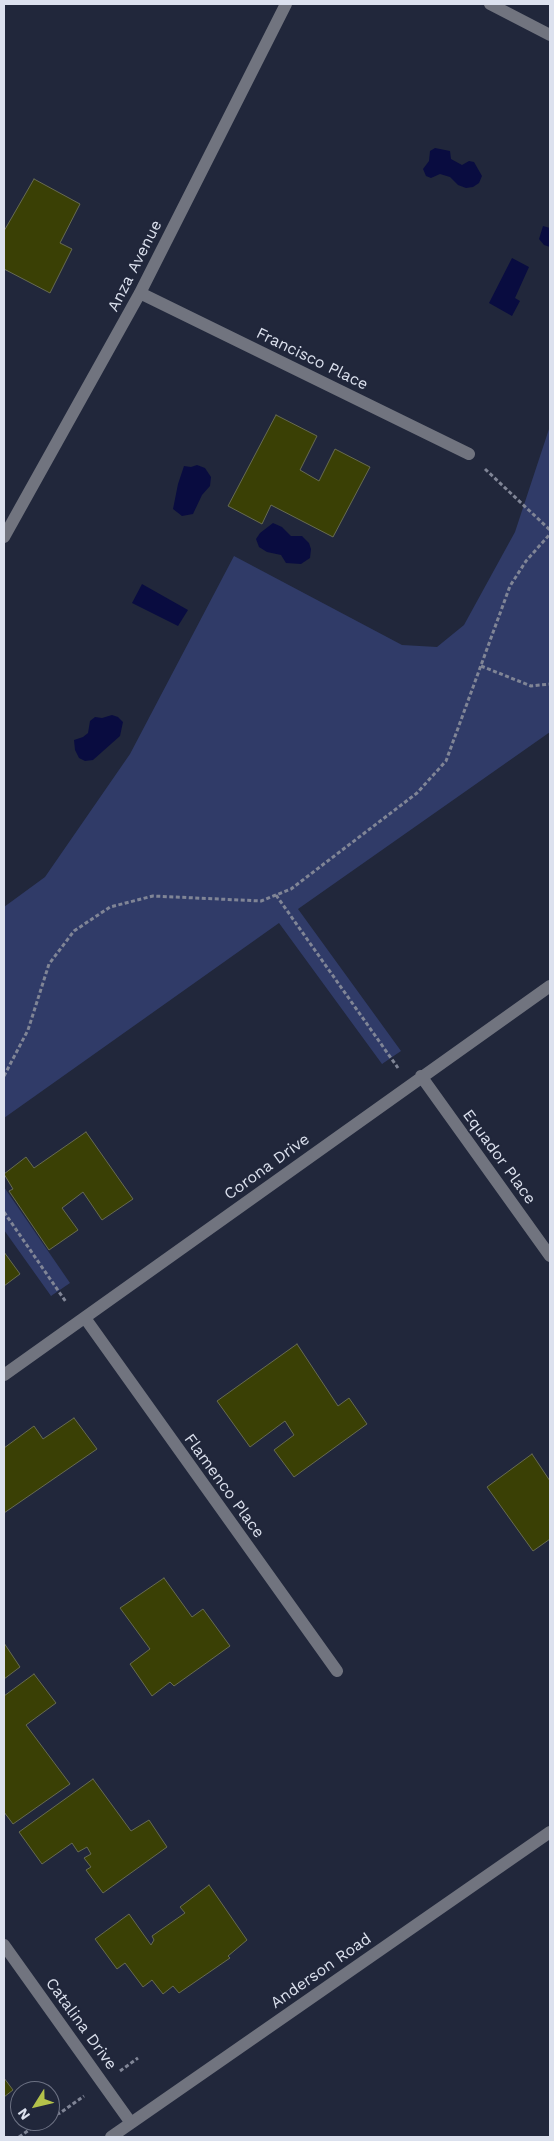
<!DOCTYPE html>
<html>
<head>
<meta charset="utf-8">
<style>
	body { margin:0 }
	#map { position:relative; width:554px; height:2141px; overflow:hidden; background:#21273b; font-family:"Work Sans",sans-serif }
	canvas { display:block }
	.frame { position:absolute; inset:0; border:5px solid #dce1ee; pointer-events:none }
	.north { position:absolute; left:10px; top:2081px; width:50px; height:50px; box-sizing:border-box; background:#21273b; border:1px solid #6c7183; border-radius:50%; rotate:234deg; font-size:14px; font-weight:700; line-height:20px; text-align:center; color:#dce1ee }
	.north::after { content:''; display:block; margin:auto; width:18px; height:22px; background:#b4c24a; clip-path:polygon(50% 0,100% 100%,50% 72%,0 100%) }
</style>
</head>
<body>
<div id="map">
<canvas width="554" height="2141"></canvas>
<div class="frame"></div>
<div class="north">N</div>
</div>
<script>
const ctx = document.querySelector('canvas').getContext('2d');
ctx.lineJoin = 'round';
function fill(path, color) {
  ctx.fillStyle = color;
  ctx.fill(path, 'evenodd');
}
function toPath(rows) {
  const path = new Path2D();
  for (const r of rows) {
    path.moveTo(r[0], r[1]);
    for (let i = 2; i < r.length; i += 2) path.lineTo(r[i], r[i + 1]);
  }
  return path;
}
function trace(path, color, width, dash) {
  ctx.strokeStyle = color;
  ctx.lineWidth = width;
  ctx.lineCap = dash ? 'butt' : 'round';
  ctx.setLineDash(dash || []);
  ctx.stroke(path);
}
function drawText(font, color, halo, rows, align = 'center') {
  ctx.font = font + ' "Work Sans",sans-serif';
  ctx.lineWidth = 4;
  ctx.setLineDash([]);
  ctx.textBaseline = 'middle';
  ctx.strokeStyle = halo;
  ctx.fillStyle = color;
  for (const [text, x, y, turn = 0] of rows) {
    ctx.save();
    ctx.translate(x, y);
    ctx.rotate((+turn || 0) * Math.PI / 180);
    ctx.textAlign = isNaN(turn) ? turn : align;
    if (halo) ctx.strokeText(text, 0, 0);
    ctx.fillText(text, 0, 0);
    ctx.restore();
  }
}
const green = toPath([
	[550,426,550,732,298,909,401,1051,382,1064,279,923,4,1118,4,907,45,877,130,754,234,556,402,645,437,647,464,625,515,532],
	[4,1187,70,1283,51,1296,4,1230]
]);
const water = toPath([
	[435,148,450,151,451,159,462,165,469,161,474,162,482,176,479,183,473,187,466,188,458,185,450,177,440,174,431,178,426,176,423,169,429,161,430,151],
	[543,226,550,228,550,247,544,245,539,239],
	[512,258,529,267,515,298,520,301,512,316,489,303],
	[197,465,205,468,211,477,210,486,202,495,193,514,182,516,173,509,178,484,184,466,191,467],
	[273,523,282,527,291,536,302,536,309,543,311,549,310,558,301,564,286,563,281,555,267,552,259,547,256,539,260,533],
	[142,584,188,610,178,626,132,603],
	[112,715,118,717,123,722,120,736,93,760,85,761,79,758,75,750,74,740,83,737,88,733,90,721,95,717,102,718]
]);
const building = toPath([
	[34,179,80,204,60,243,72,249,50,293,4,269,4,231,34,179],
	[276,415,317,436,300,470,319,481,335,449,370,467,333,537,271,505,262,524,228,506,276,415],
	[86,1132,133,1199,102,1220,83,1192,62,1208,78,1230,49,1250,9,1191,13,1189,4,1174,26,1157,34,1168,86,1132],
	[4,1252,20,1274,4,1286,4,1252],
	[297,1344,338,1406,349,1398,367,1424,294,1477,274,1450,294,1435,285,1421,250,1447,217,1401,297,1344],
	[74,1418,97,1449,4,1513,4,1448,34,1426,43,1439,74,1418],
	[532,1454,550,1481,550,1539,533,1551,487,1487,532,1454],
	[164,1578,192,1617,203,1609,230,1646,174,1686,170,1682,152,1696,130,1664,150,1649,120,1608,164,1578],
	[4,1643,20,1667,4,1679,4,1643],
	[34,1674,56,1703,26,1725,70,1784,13,1824,4,1812,4,1696,34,1674],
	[93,1779,131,1831,149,1820,167,1847,103,1893,86,1870,91,1867,84,1858,91,1854,87,1847,78,1852,72,1843,42,1864,19,1832,93,1779],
	[209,1885,247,1940,228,1956,230,1958,179,1993,173,1986,163,1994,152,1980,143,1987,125,1963,117,1969,95,1939,129,1914,151,1945,154,1940,152,1936,185,1913,180,1907,209,1885],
	[4,2078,13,2090,4,2097,4,2078]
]);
const path = toPath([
	[485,469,550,530],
	[481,666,531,686,550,684],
	[276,895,398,1068],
	[4,1076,28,1030,49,964,74,931,110,907,153,896,261,901,291,889,417,793,446,761,510,586,526,561,550,534],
	[4,1212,66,1302],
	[120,2071,138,2058],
	[50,2116,60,2113,84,2096],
	[19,2137,42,2121]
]);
const minor = toPath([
	[490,4,550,35],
	[140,293,469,454],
	[4,537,140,293,286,4],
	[421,1076,550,1256],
	[85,1318,337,1671],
	[4,1375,550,986],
	[4,1945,131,2123],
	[111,2137,550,1832]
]);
const streetNames = [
	["Anza Avenue",135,266,-63],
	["Francisco Place",312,359,26],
	["Equador Place",499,1157,54],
	["Corona Drive",267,1167,-36],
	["Flamenco Place",224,1486,54],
	["Anderson Road",321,1971,-35],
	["Catalina Drive",81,2024,54]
];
fill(green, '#303b68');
fill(water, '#090c40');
fill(building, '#3a4005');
trace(building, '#676b52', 1);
trace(path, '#808596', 3, [4, 2.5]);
trace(minor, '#71747f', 12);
drawText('16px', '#dce1ee', '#21273b', streetNames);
</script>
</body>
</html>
